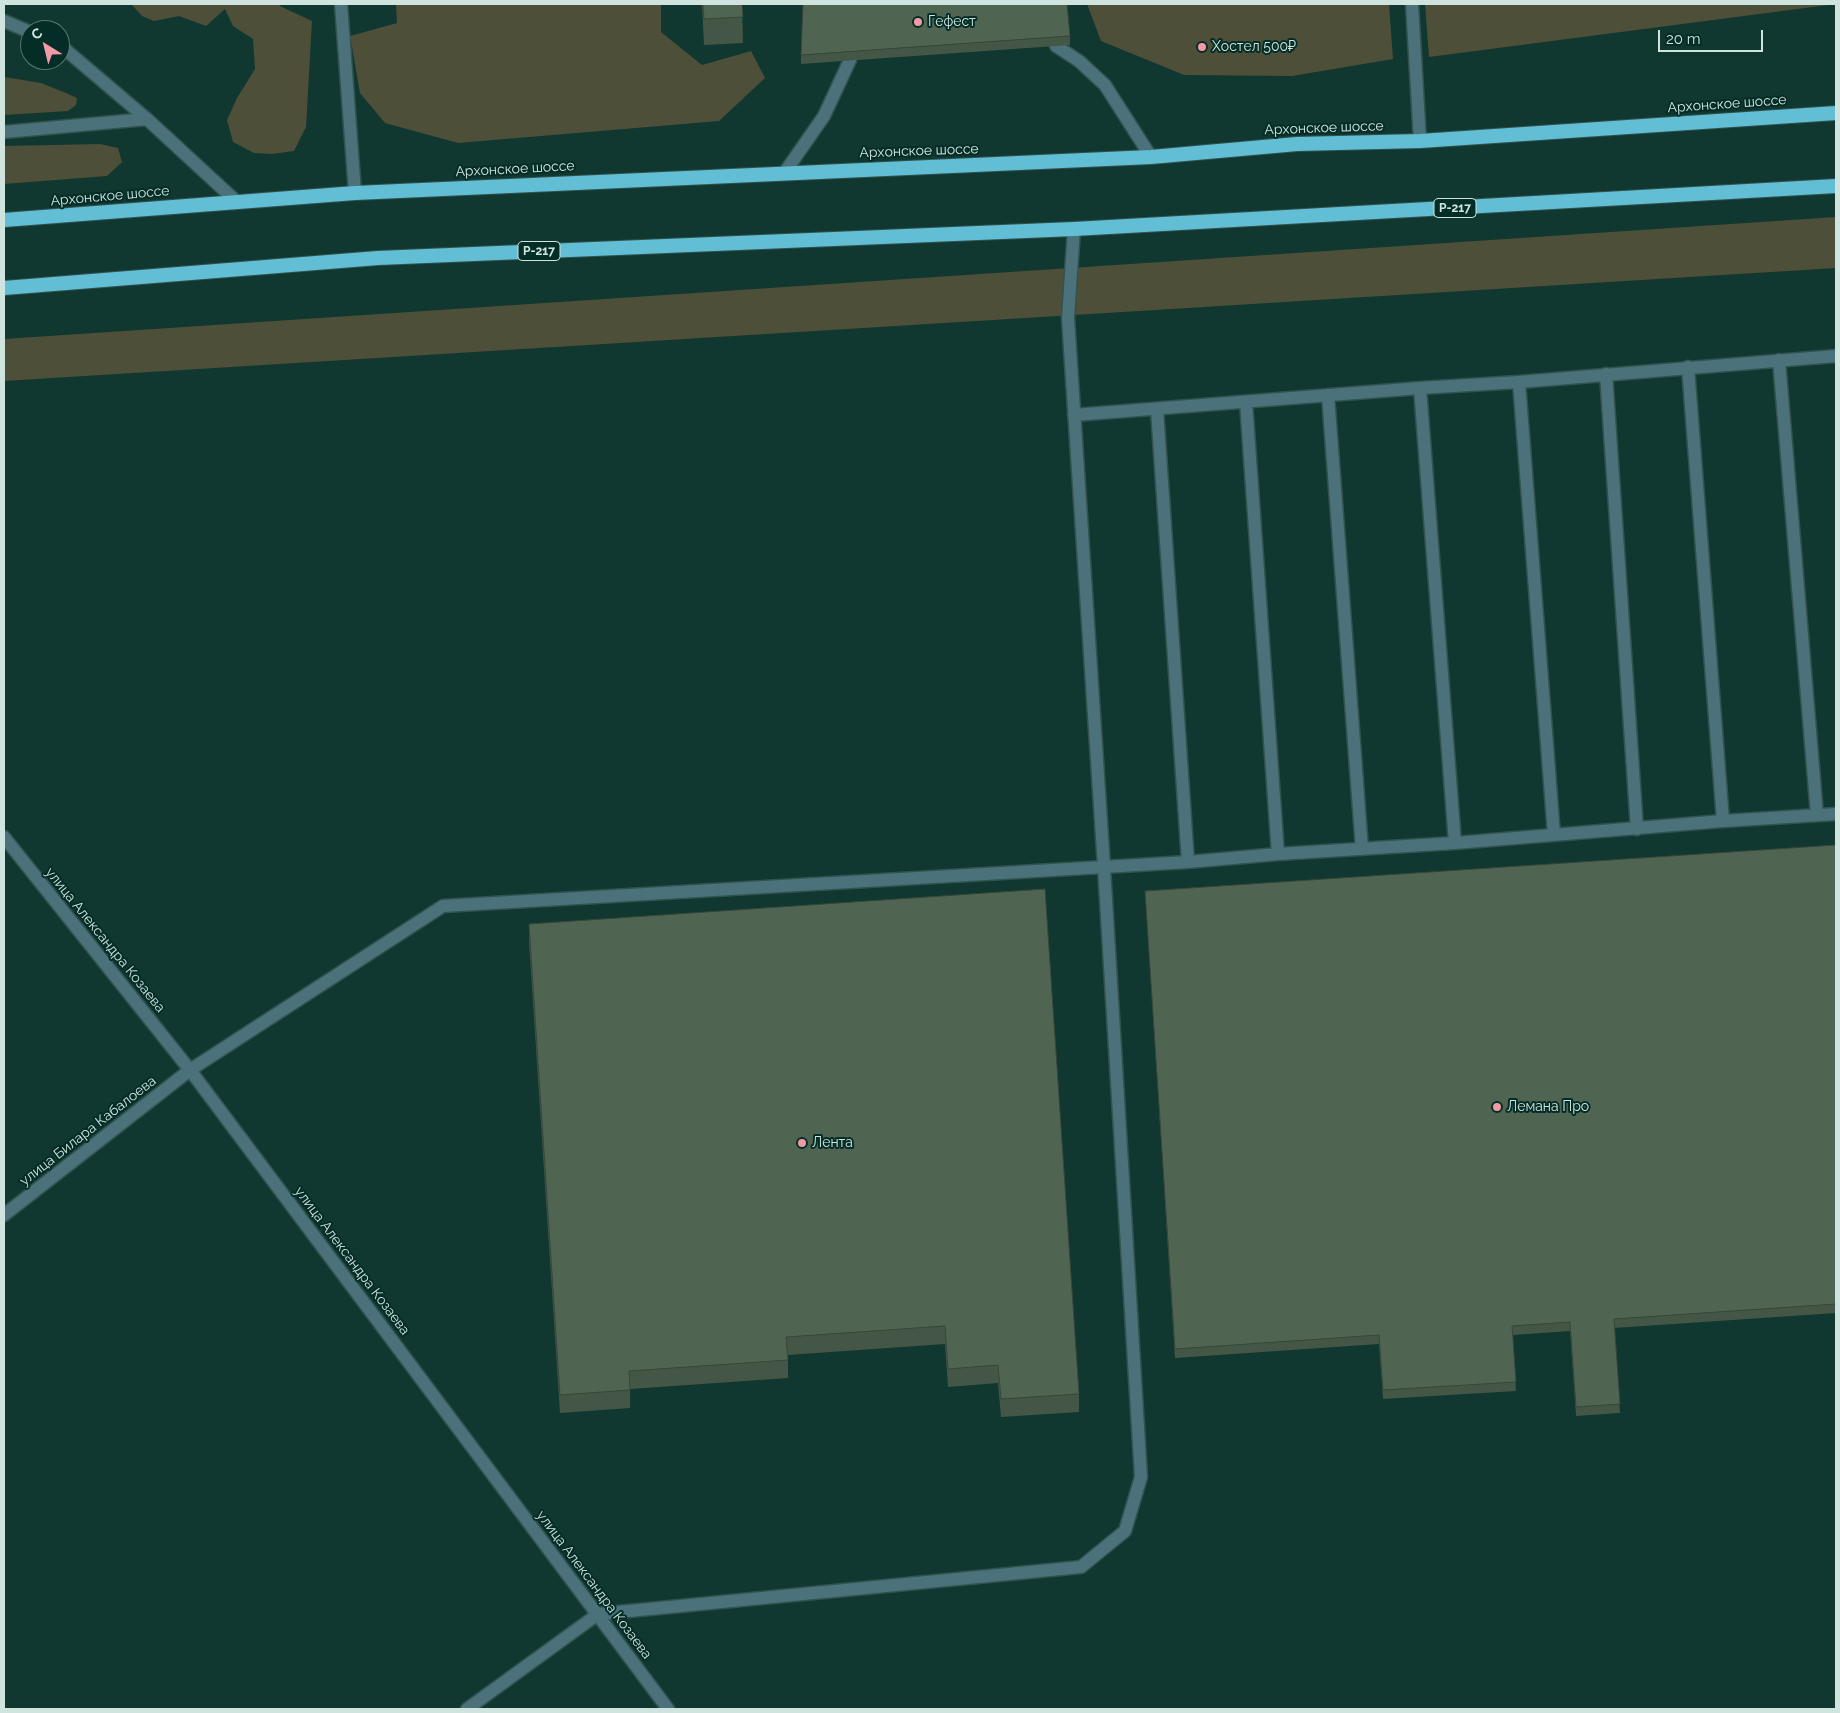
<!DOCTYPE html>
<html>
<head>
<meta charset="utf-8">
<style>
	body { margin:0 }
	#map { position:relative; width:1840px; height:1713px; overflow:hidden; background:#113731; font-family:Raleway,sans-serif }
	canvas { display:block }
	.frame { position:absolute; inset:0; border:5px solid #d0e4df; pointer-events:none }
	.north { position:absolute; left:20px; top:20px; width:50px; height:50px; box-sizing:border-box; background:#052d27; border:1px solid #567671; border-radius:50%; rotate:324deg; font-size:14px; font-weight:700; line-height:20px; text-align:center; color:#d0e4df }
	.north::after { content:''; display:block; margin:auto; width:18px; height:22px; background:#f39aa7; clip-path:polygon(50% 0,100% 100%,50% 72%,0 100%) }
	.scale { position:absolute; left:1658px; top:30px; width:105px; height:22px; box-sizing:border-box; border:2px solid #d0e4df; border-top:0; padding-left:6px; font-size:15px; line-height:18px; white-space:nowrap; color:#d0e4df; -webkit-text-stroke:4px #052d27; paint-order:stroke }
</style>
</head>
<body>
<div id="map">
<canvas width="1840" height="1713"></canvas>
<div class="frame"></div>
<div class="north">С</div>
<div class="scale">20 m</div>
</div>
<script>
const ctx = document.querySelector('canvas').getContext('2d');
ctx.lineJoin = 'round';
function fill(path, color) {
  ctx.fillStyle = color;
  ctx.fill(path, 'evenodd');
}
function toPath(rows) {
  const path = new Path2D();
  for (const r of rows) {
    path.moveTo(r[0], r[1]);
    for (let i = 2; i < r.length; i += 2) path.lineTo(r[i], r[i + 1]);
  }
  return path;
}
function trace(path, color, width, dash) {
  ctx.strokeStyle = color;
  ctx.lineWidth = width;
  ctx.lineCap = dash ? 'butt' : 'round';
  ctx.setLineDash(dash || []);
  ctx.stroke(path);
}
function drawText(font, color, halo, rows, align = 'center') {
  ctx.font = font + ' Raleway,sans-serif';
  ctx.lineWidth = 4;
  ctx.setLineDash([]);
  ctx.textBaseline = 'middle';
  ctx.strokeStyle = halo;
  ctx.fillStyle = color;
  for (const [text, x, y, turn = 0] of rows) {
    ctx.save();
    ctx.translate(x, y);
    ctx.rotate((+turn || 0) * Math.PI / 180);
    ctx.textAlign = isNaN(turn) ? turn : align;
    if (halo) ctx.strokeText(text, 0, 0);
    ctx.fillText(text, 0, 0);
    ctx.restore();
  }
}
const green = toPath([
	[131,4,280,4,280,6,312,21,306,127,294,151,272,154,254,153,233,142,227,120,237,98,255,69,253,39,233,26,225,9,206,26,179,16,154,21,142,16],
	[396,4,661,4,661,32,702,65,751,51,765,78,719,121,458,143,385,123,360,93,350,36,397,23],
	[1087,4,1389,4,1393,59,1292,76,1184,75,1101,41],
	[1425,4,1836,4,1429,57],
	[4,77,41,83,66,93,77,98,76,105,68,111,4,115],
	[100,144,118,148,122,162,107,176,4,184,4,146],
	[1836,217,1836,268,4,381,4,339]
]);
const service = toPath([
	[341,4,355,193],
	[1412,4,1420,141],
	[4,21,30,32],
	[60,45,147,119,237,202],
	[1056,46,1079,61,1105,85,1151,157],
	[4,132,147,119],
	[785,172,824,116,850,60],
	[1779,360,1817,815],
	[1688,367,1723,821],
	[1606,374,1637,829],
	[1519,382,1554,835],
	[1420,388,1455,843],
	[1328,395,1362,849],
	[1246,402,1278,854],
	[1157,409,1188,862],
	[1074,415,1420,388,1519,382,1836,356],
	[190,1070,443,906,1188,862,1278,854,1455,843,1723,821,1836,814],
	[598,1614,1081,1567,1125,1531,1141,1477,1104,867,1068,318,1074,229]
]);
const minor = toPath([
	[4,837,190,1070,668,1709],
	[4,1215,190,1070],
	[467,1709,598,1614]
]);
const trunk = toPath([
	[4,220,355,193,1151,157,1297,144,1420,141,1836,113],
	[4,288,378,258,1074,229,1836,186]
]);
const wall = toPath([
	[702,4,742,4,743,43,704,45],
	[1070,36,1070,45,801,64,801,55],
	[1836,845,1836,1313,1614,1328,1620,1413,1576,1416,1570,1331,1513,1335,1516,1391,1383,1399,1379,1344,1175,1358,1145,891],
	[529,924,1079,1394,1079,1412,1001,1417,998,1383,948,1387,945,1344,788,1355,788,1378,630,1389,630,1408,560,1413,529,942]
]);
const building = toPath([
	[703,4,742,4,743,17,704,19,703,4],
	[803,4,1067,4,1070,36,801,55,803,4],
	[1836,845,1836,1304,1614,1319,1620,1404,1576,1407,1570,1322,1512,1326,1516,1382,1383,1390,1379,1335,1175,1349,1145,891,1836,845],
	[1045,889,1079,1394,1001,1399,998,1365,948,1369,945,1326,786,1337,788,1360,629,1371,630,1390,560,1395,529,924,1045,889]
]);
const markers = [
	[918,22,5,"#f39aa7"],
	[1202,47,5,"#f39aa7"],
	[1497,1107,5,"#f39aa7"],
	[802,1143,5,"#f39aa7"]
];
const shields = [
	[1455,208,42],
	[539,251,42]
];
const shieldNames = [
	["Р-217",1455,208],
	["Р-217",539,251]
];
const poiNames = [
	["Гефест",928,22],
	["Хостел 500₽",1212,47],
	["Лемана Про",1507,1107],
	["Лента",812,1143]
];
const streetNames = [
	["Архонское шоссе",1727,104,-4],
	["Архонское шоссе",1324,128,-2],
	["Архонское шоссе",919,151,-2],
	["Архонское шоссе",515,169,-3],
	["Архонское шоссе",110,196,-5],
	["улица Александра Козаева",105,940,51],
	["улица Билара Кабалоева",88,1131,-38],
	["улица Александра Козаева",352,1261,53],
	["улица Александра Козаева",594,1585,53]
];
fill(green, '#4d4f38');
trace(service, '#30534d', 15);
trace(minor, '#30534d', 15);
trace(trunk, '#30534d', 16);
trace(service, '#4b717b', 12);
trace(minor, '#4b717b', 12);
trace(trunk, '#61bed4', 14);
fill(wall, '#445746');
fill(building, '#4f6551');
trace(building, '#374739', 1);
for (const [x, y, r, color] of markers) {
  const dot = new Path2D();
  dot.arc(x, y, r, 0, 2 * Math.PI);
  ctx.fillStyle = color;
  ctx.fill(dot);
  trace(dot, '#052d27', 2);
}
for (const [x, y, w] of shields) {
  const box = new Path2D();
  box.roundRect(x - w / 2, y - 9.5, w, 19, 4);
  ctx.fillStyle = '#052d27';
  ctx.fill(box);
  trace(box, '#d0e4df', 1);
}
drawText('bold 12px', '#d0e4df', null, shieldNames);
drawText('14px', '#d0e4df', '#052d27', poiNames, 'left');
drawText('14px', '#d0e4df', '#052d27', streetNames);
</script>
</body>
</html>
